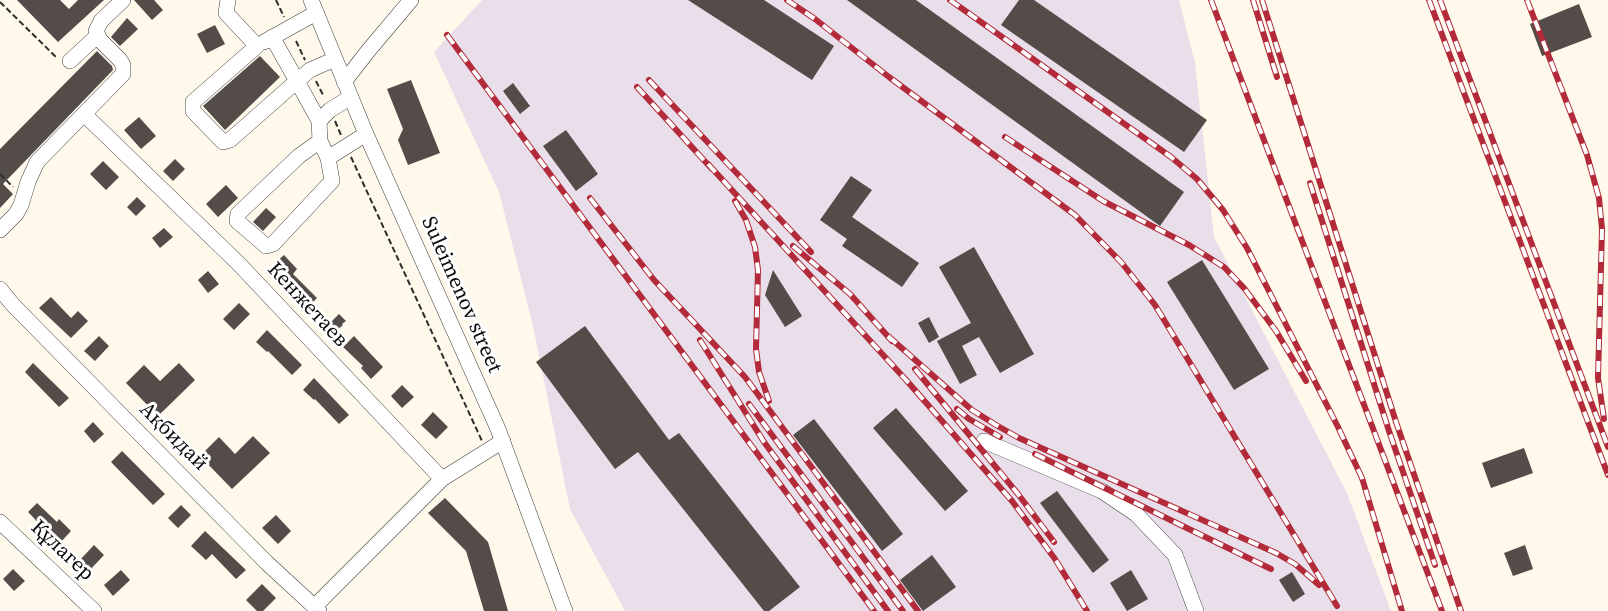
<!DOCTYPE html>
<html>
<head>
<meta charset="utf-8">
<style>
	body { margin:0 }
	canvas { display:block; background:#fef9ea }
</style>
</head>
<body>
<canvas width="1608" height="611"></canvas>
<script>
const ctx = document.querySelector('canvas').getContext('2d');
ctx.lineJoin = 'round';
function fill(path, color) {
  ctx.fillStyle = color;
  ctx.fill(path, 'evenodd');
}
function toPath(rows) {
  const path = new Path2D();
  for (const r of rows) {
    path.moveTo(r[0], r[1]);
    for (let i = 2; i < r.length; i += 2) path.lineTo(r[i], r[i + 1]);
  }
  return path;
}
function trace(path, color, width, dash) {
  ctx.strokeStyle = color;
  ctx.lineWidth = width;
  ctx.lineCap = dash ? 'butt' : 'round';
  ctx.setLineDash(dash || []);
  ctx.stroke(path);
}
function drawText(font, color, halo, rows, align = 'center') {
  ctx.font = font + ' "Source Serif 4",serif';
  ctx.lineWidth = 6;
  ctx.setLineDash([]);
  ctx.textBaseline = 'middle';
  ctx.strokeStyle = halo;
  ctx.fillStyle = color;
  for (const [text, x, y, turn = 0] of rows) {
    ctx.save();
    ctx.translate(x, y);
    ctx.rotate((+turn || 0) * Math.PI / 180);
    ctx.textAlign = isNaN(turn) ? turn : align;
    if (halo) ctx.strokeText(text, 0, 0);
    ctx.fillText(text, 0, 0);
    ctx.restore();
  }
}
const industrial = toPath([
	[482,0,1179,0,1195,63,1214,237,1347,493,1391,611,625,611,570,509,533,326,499,192,434,52]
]);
const building = toPath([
	[17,0,60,0,69,9,78,0,104,0,58,42],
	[134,0,154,0,163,10,152,20],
	[688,0,764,0,834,46,812,80],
	[847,0,916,0,1184,192,1160,226],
	[1019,0,1034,0,1207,120,1184,152,1001,25],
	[1579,4,1592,37,1542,56,1530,24],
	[127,18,138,29,120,46,111,37],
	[215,25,225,44,207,53,197,34],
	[97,51,112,66,113,70,3,184,13,194,0,208,0,149],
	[260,56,280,77,225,130,203,106],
	[411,80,440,153,408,165,398,140,403,129,387,89],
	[513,83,530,106,520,114,503,91],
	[139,117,156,136,141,149,124,130],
	[566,130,598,174,576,191,543,146],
	[175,159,185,169,173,181,163,171],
	[103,161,119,177,106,190,90,174],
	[851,176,872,190,852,217,919,263,902,287,842,246,847,239,820,220],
	[226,185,238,198,218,217,206,204],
	[137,197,146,206,136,216,127,207],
	[266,208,276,217,263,231,253,222],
	[164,228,173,237,160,248,152,238],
	[974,247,1034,354,1000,373,979,337,962,346,977,375,960,384,937,341,971,323,939,267],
	[284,255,297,269,293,274,317,298,304,311,265,272],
	[1202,260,1269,369,1234,390,1167,282],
	[773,270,802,316,785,327,765,295],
	[208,271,219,284,208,293,198,280],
	[51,297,71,318,78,311,88,321,71,338,39,308],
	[239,303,250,314,234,330,223,319],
	[339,314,346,321,342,324,343,325,330,336,323,330],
	[929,317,939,337,929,343,918,323],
	[585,326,669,440,679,433,800,587,769,611,764,611,638,452,615,469,536,362],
	[267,330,302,365,292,375,268,351,267,352,256,342],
	[99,336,109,346,95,361,84,351],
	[354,336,383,367,371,379,361,368,363,366,343,347],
	[33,363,69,398,59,407,25,372],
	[179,363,195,380,158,416,126,383,144,365,160,381],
	[314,378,349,415,339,424,315,399,314,400,303,390],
	[402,385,414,397,402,408,391,396],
	[896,408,968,491,945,511,873,428],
	[433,412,448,427,436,439,421,425],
	[814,419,903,534,882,551,793,435],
	[93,422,104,434,94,443,84,431],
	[253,436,270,453,232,489,200,456,219,437,235,454],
	[1524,448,1533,473,1491,488,1482,463],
	[122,451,165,494,153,505,111,462],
	[1057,491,1109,560,1093,573,1040,503],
	[445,498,488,542,508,611,484,611,466,551,428,513],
	[37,503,57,522,59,519,71,531,59,544,28,512],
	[181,505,191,515,178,528,168,518],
	[276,515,291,531,278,544,262,528],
	[205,531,246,570,236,579,212,554,206,560,191,546],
	[94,545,104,555,88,572,78,562],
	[1525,545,1533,569,1513,576,1504,553],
	[932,555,956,587,923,611,900,580],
	[13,569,25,581,14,591,3,579],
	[121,570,130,580,113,596,104,585],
	[1131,570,1148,599,1127,611,1110,583],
	[1292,572,1305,594,1293,602,1279,580],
	[262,584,276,598,263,611,257,611,246,600]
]);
const path = toPath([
	[276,0,284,17],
	[0,2,57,58],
	[296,41,305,60],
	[316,81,324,97],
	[335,121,341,135],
	[351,157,482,441],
	[0,174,13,187]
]);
const minor = toPath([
	[228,0,226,13,257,46,193,102,193,111,223,142,230,140,297,81,272,37],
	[311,0,366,134,498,429,565,611],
	[264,42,316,13],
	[70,61,97,36],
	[344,82,368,51,411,0],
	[84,114,239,264,442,479,503,441],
	[319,121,330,110,351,97],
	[320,141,299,156,238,214,237,221,266,246,273,244,332,181,328,158,320,141,319,121,297,81,310,70,335,59],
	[328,158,366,134],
	[0,230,16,214,21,205,28,182,37,162,123,74,123,65,120,60,100,40,96,31,101,21,123,0],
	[0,289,13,305,267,563,319,611],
	[984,441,1102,491,1136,514,1175,555,1196,611],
	[0,522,94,611],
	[314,607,442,479]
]);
const rail = toPath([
	[787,0,815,19,889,77,1075,215,1121,262,1155,305,1337,606],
	[950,0,1171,157,1197,179,1223,210,1247,248,1338,427,1362,478,1402,611],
	[1211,0,1442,611],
	[1253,0,1277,77],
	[1262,0,1396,422,1461,611],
	[1429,0,1608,475],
	[1440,0,1608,447],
	[1527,0,1587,155,1599,198,1602,229,1598,378,1604,419],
	[447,35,874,611],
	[649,80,811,252],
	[637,87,712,169],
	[1005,137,1103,201,1189,245,1224,267,1244,288,1276,331,1306,381],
	[708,164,907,381,1012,501,1055,559,1087,611],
	[1310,183,1389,431,1435,565],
	[590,198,654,280,745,377,918,611],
	[735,201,746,220,755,247,758,270,756,349,759,372,769,401],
	[793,246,850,294,892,341],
	[888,336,972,410,996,425,1019,438,1276,553,1295,564,1319,585],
	[700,340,764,442,888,611],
	[915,369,1018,494,1054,542],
	[749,404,903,611],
	[957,409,969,419,1000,437],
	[1035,454,1271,569]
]);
const streetNames = [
	["Suleimenov street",461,295,66],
	["Кенжетаев",307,305,47],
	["Ақбидай",173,437,45],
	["Құлагер",62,551,43]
];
fill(industrial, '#e8dfea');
fill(building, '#534c48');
trace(minor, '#3e3e3e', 16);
trace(path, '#2d2d2d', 2, [6, 3]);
trace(minor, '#fff', 15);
trace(rail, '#b32b3a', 6);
trace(rail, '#fff', 4, [11]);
drawText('21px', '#0b0b0b', '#fff', streetNames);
</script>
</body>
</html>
